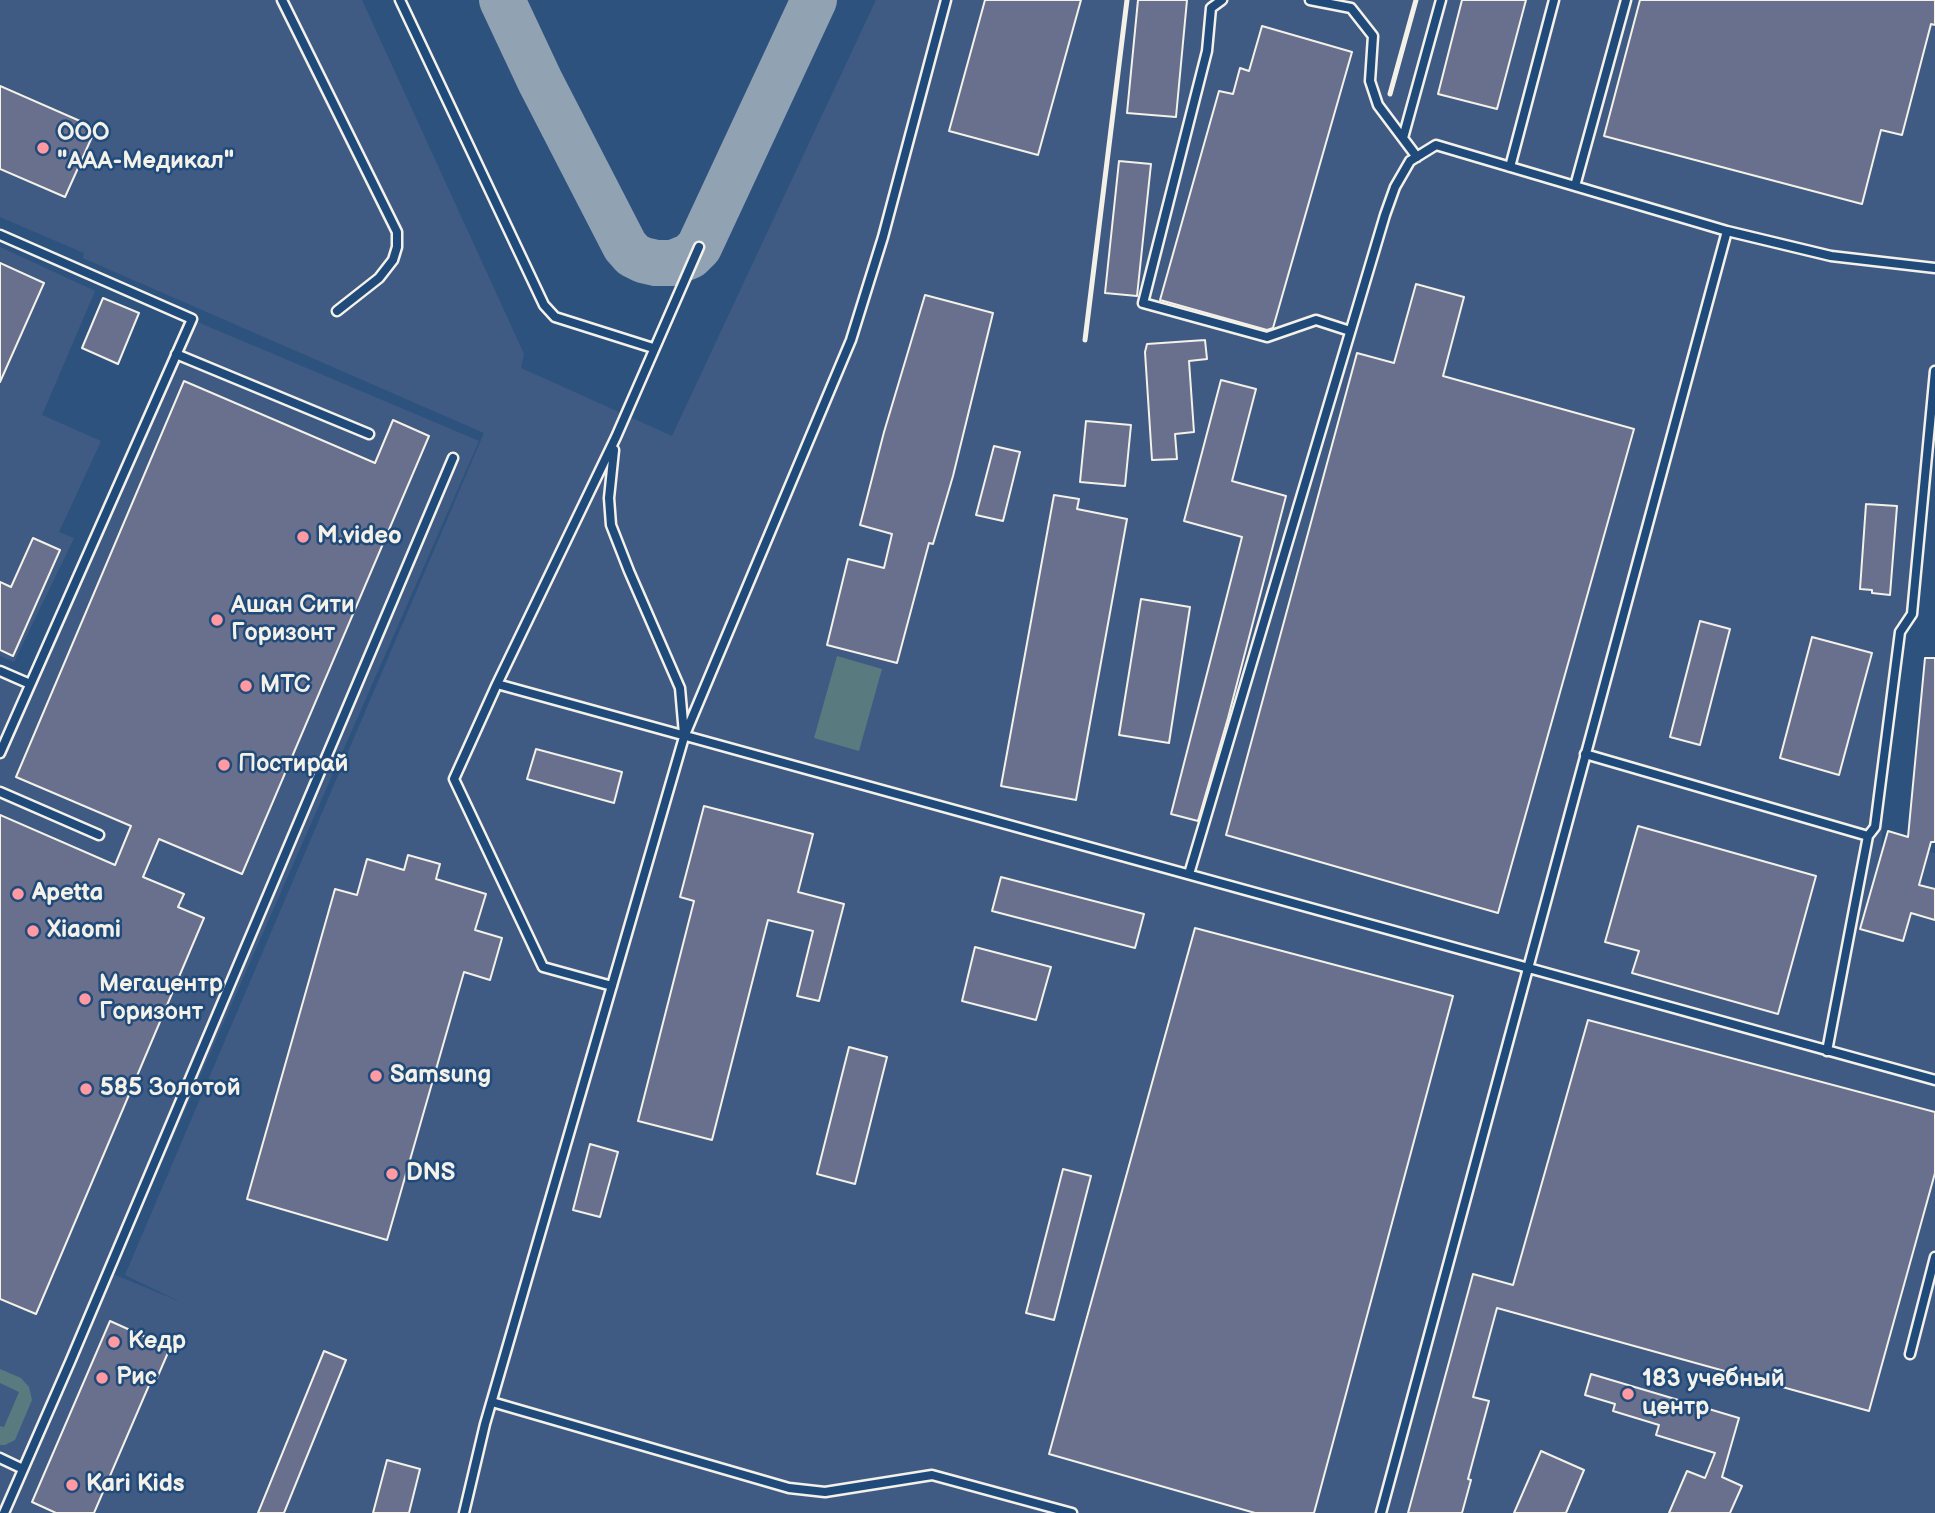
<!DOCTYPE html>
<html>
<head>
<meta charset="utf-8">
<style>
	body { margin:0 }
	canvas { display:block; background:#2e527e }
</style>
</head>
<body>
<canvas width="1935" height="1513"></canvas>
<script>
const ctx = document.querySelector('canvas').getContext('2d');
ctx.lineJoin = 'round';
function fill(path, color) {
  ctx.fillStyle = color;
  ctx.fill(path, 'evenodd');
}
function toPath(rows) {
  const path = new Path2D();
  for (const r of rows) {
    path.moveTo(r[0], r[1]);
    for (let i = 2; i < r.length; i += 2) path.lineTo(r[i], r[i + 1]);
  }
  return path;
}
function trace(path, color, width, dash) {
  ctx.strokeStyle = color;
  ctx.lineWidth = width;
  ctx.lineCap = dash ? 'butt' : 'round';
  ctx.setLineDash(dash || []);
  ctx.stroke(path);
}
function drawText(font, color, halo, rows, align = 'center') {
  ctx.font = font + ' "Balsamiq Sans",sans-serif';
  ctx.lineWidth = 5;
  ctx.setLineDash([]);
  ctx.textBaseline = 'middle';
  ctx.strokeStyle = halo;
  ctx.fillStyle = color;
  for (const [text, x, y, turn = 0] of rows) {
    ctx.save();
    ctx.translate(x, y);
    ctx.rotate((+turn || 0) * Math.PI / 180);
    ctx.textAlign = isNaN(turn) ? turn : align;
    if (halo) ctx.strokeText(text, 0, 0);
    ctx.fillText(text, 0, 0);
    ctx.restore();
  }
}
const built = toPath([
	[0,0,362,0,524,354,521,368,672,436,876,0,1935,0,1935,441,1915,622,1896,624,1881,847,1935,853,1935,1513,0,1513,0,676,24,685,188,318,479,441,113,1274,183,1303,125,1275,484,433,83,258,84,253,0,217],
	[0,247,95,291,42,415,101,441,59,532,74,538,14,662,0,656]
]);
const green = toPath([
	[837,656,882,669,859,751,814,738],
	[0,1369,21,1378,29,1387,32,1400,15,1440,5,1445,0,1445,0,1426,4,1427,19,1392,0,1383]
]);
const taxiway = toPath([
	[502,0,540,81,625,246,633,255,643,260,656,263,673,263,690,256,699,247,814,0]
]);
const building = toPath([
	[985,0,1081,0,1038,155,949,131,985,0],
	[1138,0,1187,0,1176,117,1127,113,1138,0],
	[1462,0,1526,0,1497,109,1438,94,1462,0],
	[1640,0,1935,0,1935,25,1931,24,1902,135,1881,130,1862,204,1604,136,1640,0],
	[1262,26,1352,52,1273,328,1267,330,1160,300,1219,91,1233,94,1240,68,1249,71,1262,26],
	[0,86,96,128,65,197,0,169,0,86],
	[1119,161,1151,164,1137,296,1105,293,1119,161],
	[0,263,44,283,0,382,0,263],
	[1416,284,1464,297,1443,376,1634,429,1498,913,1226,835,1357,353,1394,363,1416,284],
	[925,295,993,313,953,476,933,544,929,543,897,663,827,645,848,559,884,568,892,534,860,525,884,432,925,295],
	[103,298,139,313,118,364,82,348,103,298],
	[1205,340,1207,359,1189,361,1194,432,1175,434,1177,459,1152,460,1145,352,1147,344,1205,340],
	[1221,380,1256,389,1232,481,1286,496,1228,718,1198,821,1171,814,1242,537,1184,521,1221,380],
	[184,381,375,463,393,420,429,436,242,874,159,839,143,877,184,894,178,907,204,918,36,1314,0,1299,0,815,115,865,131,826,16,777,184,381],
	[1086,421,1131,425,1125,486,1080,482,1086,421],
	[994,446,1020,452,1003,521,976,515,994,446],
	[1054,495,1079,499,1077,509,1127,519,1076,800,1001,786,1054,495],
	[1866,504,1897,506,1890,595,1872,593,1872,590,1860,589,1866,504],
	[33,538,60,550,13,656,0,650,0,582,11,587,33,538],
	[1141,599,1190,607,1169,743,1119,735,1141,599],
	[1700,621,1730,629,1700,745,1670,737,1700,621],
	[1812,637,1872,653,1839,775,1780,758,1812,637],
	[1925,658,1935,658,1935,842,1931,842,1919,885,1935,889,1935,920,1911,913,1903,941,1860,929,1888,831,1908,837,1925,658],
	[536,749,622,772,614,803,527,779,536,749],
	[704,806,813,834,798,892,844,904,819,1001,797,996,813,931,768,920,712,1140,638,1121,694,901,680,897,704,806],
	[1638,826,1816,876,1778,1014,1632,973,1639,951,1605,942,1638,826],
	[408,855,440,864,436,879,486,894,475,930,502,938,490,980,464,972,387,1240,247,1199,335,889,357,895,367,859,404,870,408,855],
	[1001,877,1144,914,1135,948,992,911,1001,877],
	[1195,928,1453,996,1314,1513,1255,1513,1049,1454,1195,928],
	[975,947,1051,967,1036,1020,962,1001,975,947],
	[1588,1020,1935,1112,1935,1173,1869,1411,1497,1308,1473,1397,1489,1401,1468,1479,1471,1480,1462,1513,1408,1513,1473,1274,1513,1285,1588,1020],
	[849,1047,887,1057,855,1184,817,1174,849,1047],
	[590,1144,618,1152,600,1217,573,1210,590,1144],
	[1063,1169,1091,1176,1054,1320,1026,1313,1063,1169],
	[110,1321,170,1348,157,1378,153,1376,94,1513,56,1513,32,1502,110,1321],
	[324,1351,346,1360,284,1513,258,1513,324,1351],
	[1591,1374,1739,1418,1722,1477,1742,1486,1730,1513,1669,1513,1687,1471,1705,1478,1715,1453,1656,1435,1659,1425,1613,1411,1615,1404,1585,1395,1591,1374],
	[1541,1451,1584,1470,1566,1513,1514,1513,1541,1451],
	[387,1460,420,1469,409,1513,373,1513,387,1460]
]);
const path = toPath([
	[156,1089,169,1095]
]);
const lane = toPath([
	[282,0,397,232,397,247,393,260,379,278,337,311],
	[400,0,544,305,555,317,653,348],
	[1222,0,1211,8,1207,51,1143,303,1267,337,1316,320,1350,331],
	[1310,0,1351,8,1373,36,1370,81,1378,105,1417,157],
	[1403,138,1441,0],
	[1510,167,1554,0],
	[1575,186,1626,0],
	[0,235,192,319,0,753],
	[176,354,369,434],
	[614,450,609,498,611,525,629,571,680,688,684,734],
	[0,671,30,684],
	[497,684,1935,1080],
	[1585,754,1868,836,1875,827,1900,632,1912,614,1935,371],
	[0,792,99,835],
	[1189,874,1385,215,1395,187,1410,161,1436,145,1727,231,1831,256,1935,268],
	[612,986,543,967,454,779,497,684,616,437,699,247],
	[1827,1051,1868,836],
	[1910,1354,1935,1257],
	[492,1402,789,1488,825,1492,932,1475,1072,1513],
	[0,1458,23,1469],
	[4,1513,70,1362,453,458],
	[464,1513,485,1424,684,737,851,340,883,237,946,0],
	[1381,1513,1727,231]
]);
const rail = toPath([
	[1390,94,1416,0],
	[1085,340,1127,0]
]);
const markers = [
	[43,148,7,"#ff9aa2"],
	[303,537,7,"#ff9aa2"],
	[217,620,7,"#ff9aa2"],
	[246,686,7,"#ff9aa2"],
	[224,765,7,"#ff9aa2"],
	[18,894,7,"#ff9aa2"],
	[33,931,7,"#ff9aa2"],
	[85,999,7,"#ff9aa2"],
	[376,1076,7,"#ff9aa2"],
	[86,1089,7,"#ff9aa2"],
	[392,1174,7,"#ff9aa2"],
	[114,1342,7,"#ff9aa2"],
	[102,1378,7,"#ff9aa2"],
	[1628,1394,7,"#ff9aa2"],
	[72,1485,7,"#ff9aa2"]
];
const poiNames = [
	["ООО",57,134],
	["\"ААА-Медикал\"",57,162],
	["M.video",317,537],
	["Ашан Сити",231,606],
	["Горизонт",231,634],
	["МТС",260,686],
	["Постирай",238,765],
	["Apetta",32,894],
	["Xiaomi",47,931],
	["Мегацентр",99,985],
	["Горизонт",99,1013],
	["Samsung",390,1076],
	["585 Золотой",100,1089],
	["DNS",406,1174],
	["Кедр",128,1342],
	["Рис",116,1378],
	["183 учебный",1642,1380],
	["центр",1642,1408],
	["Kari Kids",86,1485]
];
fill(built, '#405b83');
fill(green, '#597a7f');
trace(taxiway, '#91a2b3', 46);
fill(building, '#69708e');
trace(building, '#f4f1e8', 2);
trace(lane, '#f4f1e8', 13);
trace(path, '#f4f1e8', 2.5, [2, 5]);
trace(lane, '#1f4a7a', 8);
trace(rail, '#f4f1e8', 5);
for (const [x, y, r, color] of markers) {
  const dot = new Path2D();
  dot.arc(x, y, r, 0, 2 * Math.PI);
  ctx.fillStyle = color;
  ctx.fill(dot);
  trace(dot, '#1f4a7a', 2.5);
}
drawText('bold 24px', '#f4f1e8', '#1f4a7a', poiNames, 'left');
</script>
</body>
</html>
